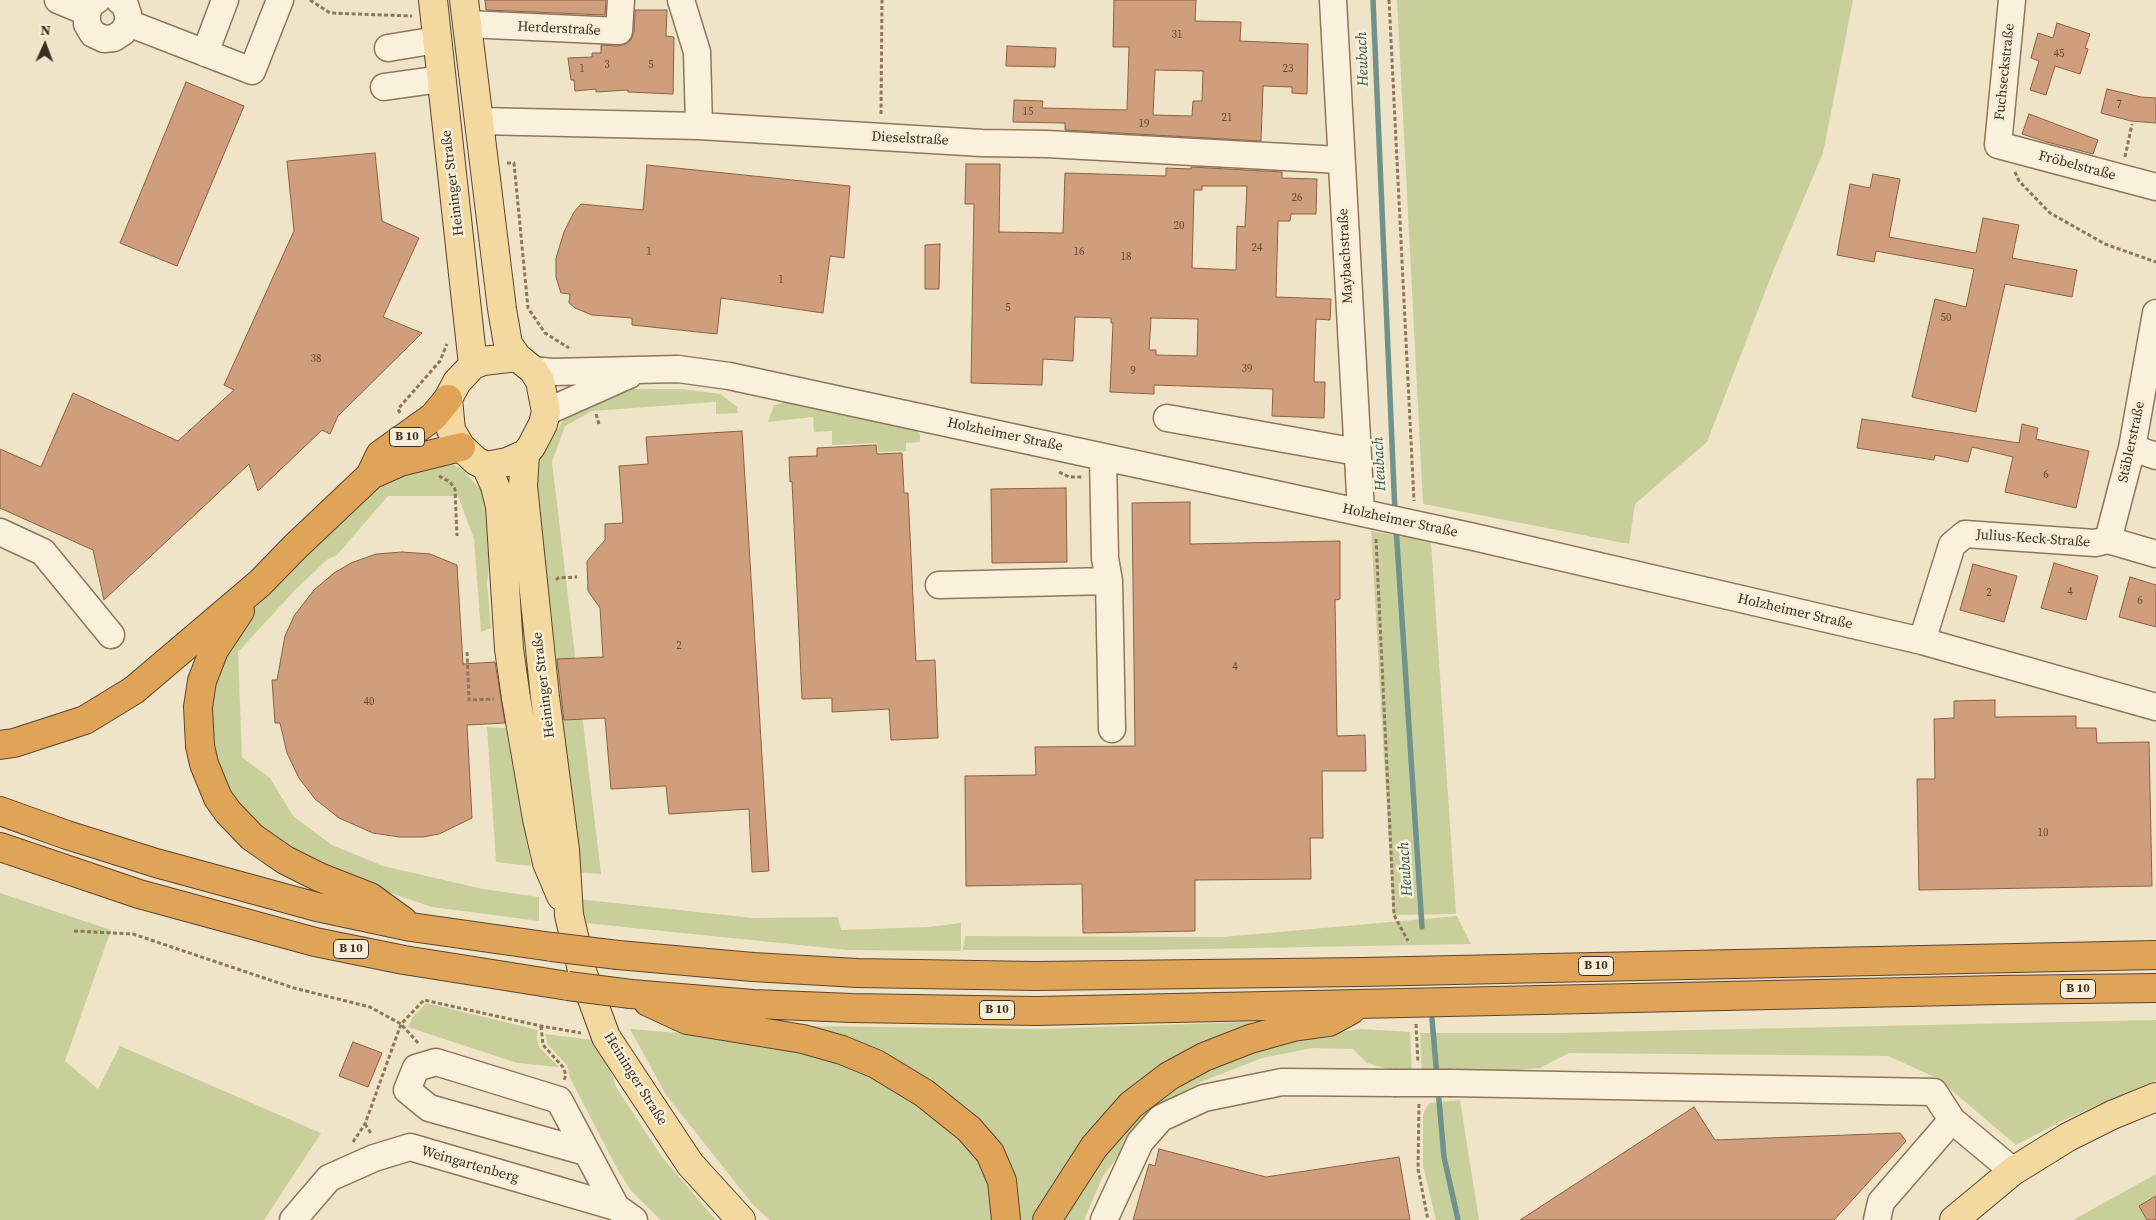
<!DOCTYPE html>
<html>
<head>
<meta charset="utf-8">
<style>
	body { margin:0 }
	#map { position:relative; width:2156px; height:1220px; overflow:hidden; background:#f0e4c8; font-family:"Source Serif 4",serif }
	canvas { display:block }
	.north { position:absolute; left:20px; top:20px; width:50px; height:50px; -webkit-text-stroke:4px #f7eed8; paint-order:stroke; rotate:2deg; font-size:14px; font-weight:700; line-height:20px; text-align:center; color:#3d2e20 }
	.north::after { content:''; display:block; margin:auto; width:18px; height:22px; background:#3d2e20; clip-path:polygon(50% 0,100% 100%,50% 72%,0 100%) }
</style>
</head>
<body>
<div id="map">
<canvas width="2156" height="1220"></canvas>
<div class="north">N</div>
</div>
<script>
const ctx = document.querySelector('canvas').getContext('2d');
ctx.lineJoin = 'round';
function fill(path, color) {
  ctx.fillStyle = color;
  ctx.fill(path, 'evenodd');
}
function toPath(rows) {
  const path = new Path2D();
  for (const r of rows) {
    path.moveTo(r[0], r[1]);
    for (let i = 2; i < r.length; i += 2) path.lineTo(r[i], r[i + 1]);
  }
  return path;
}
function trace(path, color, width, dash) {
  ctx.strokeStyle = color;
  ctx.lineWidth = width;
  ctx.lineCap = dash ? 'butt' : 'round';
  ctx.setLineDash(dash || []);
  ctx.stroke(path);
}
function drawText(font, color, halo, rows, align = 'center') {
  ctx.font = font + ' "Source Serif 4",serif';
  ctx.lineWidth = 5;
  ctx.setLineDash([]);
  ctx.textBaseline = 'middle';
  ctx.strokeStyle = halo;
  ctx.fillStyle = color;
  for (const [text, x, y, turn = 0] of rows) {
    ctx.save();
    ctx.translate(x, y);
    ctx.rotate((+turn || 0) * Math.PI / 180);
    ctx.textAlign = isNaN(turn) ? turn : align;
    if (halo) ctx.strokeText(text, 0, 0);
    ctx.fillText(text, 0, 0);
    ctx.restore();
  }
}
const green = toPath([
	[1397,0,1853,0,1823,153,1774,269,1707,442,1635,504,1629,544,1423,504],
	[628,389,681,389,721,394,737,407,738,413,716,414,716,402,592,411,565,426,552,462,601,874,574,872,534,477,539,460,569,411],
	[787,402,916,429,920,435,920,442,906,443,906,451,878,452,877,443,832,445,832,431,814,432,813,417,768,422,774,405],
	[434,461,451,464,462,469,484,494,488,509,491,547,487,582,491,628,481,632,474,539,458,496,388,496,337,555,328,559,297,588,238,652,242,757,270,778,293,816,332,845,383,866,483,889,539,897,539,921,432,907,306,864,250,825,211,760,212,678,246,619,274,585,385,480],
	[1371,531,1431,542,1456,914,1393,915],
	[487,727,506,728,531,866,496,862],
	[0,893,111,930,65,1061,98,1089,120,1046,321,1133,264,1220,0,1220],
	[578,899,753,918,838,917,841,930,928,927,961,923,961,951,848,950,585,923],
	[1457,916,1471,944,1148,950,963,950,965,936,1223,937],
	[426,1003,538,1030,537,1039,539,1047,559,1067,517,1063,408,1027,412,1018],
	[2156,1020,2156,1080,2064,1120,2016,1145,1937,1078,1888,1056,1569,1053,1540,1068,1456,1076,1422,1076,1420,1033,1557,1033],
	[1251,1022,1248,1029,1199,1047,1037,1220,1013,1220,991,1136,966,1107,924,1078,801,1026,1040,1029],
	[630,1029,753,1039,829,1055,891,1084,947,1122,981,1159,993,1195,993,1220,770,1220,754,1206,666,1095],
	[1361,1029,1410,1032,1412,1076,1367,1063,1353,1049,1313,1048,1262,1058,1203,1081,1171,1098,1148,1117,1103,1176,1084,1220,1064,1220,1080,1189,1118,1132,1188,1074,1291,1039],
	[545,1034,601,1041,616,1087,662,1157,716,1220,661,1220,632,1192,619,1172,570,1078,567,1065,548,1045],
	[1460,1100,1479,1220,1436,1220,1423,1166,1423,1114,1429,1103],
	[2156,1174,2156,1220,2073,1220]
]);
const stream = toPath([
	[1373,0,1395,513],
	[1396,527,1422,927],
	[1432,1019,1437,1077],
	[1438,1089,1444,1157,1458,1220]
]);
const building = toPath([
	[485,0,606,0,605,15,486,10,485,0],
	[1114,0,1196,0,1195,21,1241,22,1240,41,1308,44,1307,94,1292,93,1292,87,1263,86,1261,141,1065,130,1065,123,1013,122,1014,100,1043,101,1042,108,1127,110,1129,47,1113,47,1114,0],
	[1155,70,1203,71,1202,101,1193,101,1192,116,1153,115,1155,70],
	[635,10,667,10,666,36,674,37,673,94,628,92,628,90,596,92,596,89,575,91,574,80,571,80,568,58,592,57,592,53,601,53,601,45,618,46,626,44,631,40,634,32,635,10],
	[2057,23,2090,34,2085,48,2088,49,2080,74,2055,66,2046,95,2030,90,2039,61,2031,58,2038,33,2053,38,2057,23],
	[1007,46,1056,48,1055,67,1006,66,1007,46],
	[186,82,244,106,177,266,120,243,186,82],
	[2107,89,2141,97,2156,98,2156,123,2131,121,2101,113,2107,89],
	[2029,114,2098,140,2093,154,2047,142,2022,134,2029,114],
	[375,153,382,221,419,238,383,317,422,333,338,416,330,434,322,430,258,491,249,464,104,600,93,550,0,508,0,449,41,467,73,393,178,441,234,390,224,385,294,231,287,161,375,153],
	[966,164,1000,164,999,232,1063,233,1065,173,1166,176,1166,168,1191,169,1191,167,1282,172,1282,178,1317,179,1316,214,1291,214,1290,221,1278,221,1276,297,1331,299,1330,320,1316,319,1314,382,1325,382,1324,418,1272,416,1273,389,1154,385,1154,394,1110,392,1113,323,1111,323,1111,318,1075,317,1073,361,1043,359,1042,385,971,383,974,204,965,204,966,164],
	[1202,186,1247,186,1245,227,1237,226,1236,270,1192,268,1194,190,1202,190,1202,186],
	[1151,318,1198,319,1197,356,1156,355,1156,350,1149,350,1151,318],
	[647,165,850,186,844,258,830,256,823,313,721,298,717,334,632,325,632,318,592,315,575,308,569,303,570,294,561,293,556,277,556,258,564,232,574,212,581,204,643,210,647,165],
	[1873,174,1900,179,1889,237,1976,253,1983,218,2019,225,2012,258,2077,270,2072,297,2005,284,1976,412,1912,397,1935,299,1966,307,1974,269,1876,251,1874,262,1837,255,1850,184,1870,188,1873,174],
	[940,244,939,289,925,289,925,245,940,244],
	[1862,419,2019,443,2022,424,2038,428,2036,439,2089,451,2076,508,2005,492,2013,457,1972,447,1968,462,1935,455,1934,460,1857,448,1862,419],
	[742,431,769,871,752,872,749,809,669,814,666,786,611,789,605,718,564,720,557,659,603,657,600,608,588,591,587,561,605,540,605,524,623,523,619,466,648,464,646,437,742,431],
	[876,445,877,454,902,453,904,493,908,493,916,661,935,660,938,738,891,740,889,709,832,712,832,698,802,699,792,481,790,482,789,457,817,456,817,448,876,445],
	[1066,488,1067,562,992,563,991,489,1066,488],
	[1190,502,1190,544,1340,541,1340,599,1335,600,1337,736,1365,735,1366,771,1322,771,1323,838,1310,838,1311,879,1195,880,1195,931,1083,933,1082,884,966,886,965,776,1036,775,1035,747,1135,746,1132,503,1190,502],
	[402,552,430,554,457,565,463,664,495,662,505,723,467,725,472,818,439,834,423,837,399,837,373,833,339,818,315,799,299,778,287,753,280,723,275,723,272,680,277,680,285,636,294,616,314,590,334,573,351,563,376,554,402,552],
	[2054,563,2098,576,2086,620,2041,608,2054,563],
	[1973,564,2017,576,2004,622,1960,610,1973,564],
	[2130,577,2156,585,2156,627,2119,617,2130,577],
	[1995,700,1995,717,2076,716,2076,728,2096,728,2097,743,2149,742,2152,886,1919,890,1917,779,1935,779,1934,719,1954,718,1954,701,1995,700],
	[353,1042,382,1053,368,1087,339,1076,353,1042],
	[1694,1107,1715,1140,1900,1133,1906,1141,1834,1220,1520,1220,1694,1107],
	[1159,1149,1266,1177,1399,1157,1410,1220,1133,1220,1149,1164,1155,1166,1159,1149],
	[2156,1196,2156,1220,2147,1220,2139,1206,2156,1196]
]);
const path = toPath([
	[310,0,330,13,412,16],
	[1389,0,1414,501],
	[881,114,882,0],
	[2125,157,2132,124],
	[507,163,514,163,528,308,545,333,569,348],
	[2015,172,2019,181,2050,213,2105,244,2156,262],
	[400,413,398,409,440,361,447,344],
	[596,414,599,424],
	[1059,472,1069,477,1082,477],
	[439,476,450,482,455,489,457,536],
	[1376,539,1394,915,1408,941],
	[556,580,558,578,577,577],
	[467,652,469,700,494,699],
	[74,931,133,934,294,988,370,1007,401,1024,419,1044],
	[1416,1024,1418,1063],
	[541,1026,543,1045,563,1067,566,1075,564,1080],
	[1419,1104,1418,1169,1428,1220],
	[365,1124,372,1135],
	[353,1142,365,1124,401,1024,424,1000,541,1026,581,1033]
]);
const minor = toPath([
	[58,0,87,12],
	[97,0,91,4,87,12,87,24,93,34,104,39,114,38,123,32,128,23,128,14,125,5,119,0],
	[681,0,697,52,699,126],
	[1333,0,1361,512],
	[2012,0,1998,145,2156,187],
	[128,23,252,71,280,0],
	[467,24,619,31,621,0],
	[388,48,437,40],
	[205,53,225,0],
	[384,87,441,79],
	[479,121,699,126,982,143,1047,144,1340,160],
	[533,370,552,372,678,369,729,376,1474,537,1922,641,2156,707],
	[546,412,629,375],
	[1167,418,1357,452],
	[2132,448,2156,456],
	[1103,457,1105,558,1109,581,1112,729],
	[0,532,43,552,111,635],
	[2108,540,2132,448,2156,313],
	[939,585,1109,581],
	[1922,641,1952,545,1965,534,2095,543,2108,540,2156,554],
	[1451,1083,1934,1092,1952,1120,2013,1171],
	[586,1152,429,1108,407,1090,416,1068,436,1062,559,1100,616,1207],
	[293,1220,329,1178,374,1158,410,1147,616,1207,634,1220],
	[1104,1220,1140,1142,1161,1118,1204,1098,1282,1082,1394,1083],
	[1877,1220,1881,1202,1952,1120]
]);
const major = toPath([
	[433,0,473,365],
	[464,0,502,309,508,344,517,357],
	[517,357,533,370,540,381,546,412,543,424,531,447,525,454,507,462,486,466,476,461,461,447,451,430,448,399,457,382,473,365,483,361,517,357],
	[525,454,523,486,545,697,565,850,569,915,583,974,606,1037,690,1164,741,1220],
	[486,466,495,486,500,506,509,649,516,698,537,819,547,863,561,896],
	[1954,1220,2013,1171,2068,1137,2112,1115,2156,1097]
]);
const highway = toPath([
	[373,474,400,462,461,447],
	[240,611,214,650,202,681,198,707,200,746,204,764,218,798,228,812,252,837,285,860,319,877,370,897,403,921],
	[0,745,14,743,85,720,134,690,260,583,295,547,370,476,380,455,433,417,448,399],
	[0,811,67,835,156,863,317,907,411,927,552,947],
	[0,847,139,894,315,942,404,960,568,986],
	[618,955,753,967,857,973,1036,976,1362,972,2156,955],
	[631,994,753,1004,852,1008,1036,1011,2000,990,2156,988],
	[648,1002,687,1020,803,1039,842,1050,876,1064,924,1093,969,1129,990,1153,1002,1181,1006,1220],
	[1047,1220,1094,1147,1131,1105,1169,1076,1204,1057,1250,1039,1293,1027,1329,1022,1351,1010]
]);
const minorBridge = toPath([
	[1394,1083,1451,1083]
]);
const highwayBridge = toPath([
	[552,947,618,955],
	[568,986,631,994]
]);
const numberNames = [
	["31",1177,35],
	["45",2059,54],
	["3",607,65],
	["5",651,65],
	["1",582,69],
	["23",1288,69],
	["7",2119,105],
	["15",1028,112],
	["21",1227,118],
	["19",1144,124],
	["26",1297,198],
	["20",1179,226],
	["24",1257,248],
	["1",649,252],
	["16",1079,252],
	["18",1126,257],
	["1",781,280],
	["5",1008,308],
	["50",1946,318],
	["38",316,359],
	["39",1247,369],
	["9",1133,371],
	["6",2046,475],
	["4",2070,592],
	["2",1989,593],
	["6",2140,601],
	["2",679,646],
	["4",1235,667],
	["40",369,702],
	["10",2043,833]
];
const shields = [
	[407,437,35],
	[351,949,35],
	[1596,966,35],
	[2078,989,35],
	[997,1010,35]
];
const shieldNames = [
	["B 10",407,437],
	["B 10",351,949],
	["B 10",1596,966],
	["B 10",2078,989],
	["B 10",997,1010]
];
const streetNames = [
	["Herderstraße",559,29,3],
	["Fuchseckstraße",2005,72,-84],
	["Dieselstraße",910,139,3],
	["Fröbelstraße",2077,166,15],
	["Heininger Straße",453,183,-97],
	["Maybachstraße",1346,256,-93],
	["Holzheimer Straße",1005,435,12],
	["Stäblerstraße",2132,442,-78],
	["Holzheimer Straße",1400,521,12],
	["Julius-Keck-Straße",2033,539,4],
	["Holzheimer Straße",1795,612,13],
	["Heininger Straße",544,685,-97],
	["Heininger Straße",635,1079,58],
	["Weingartenberg",470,1165,16]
];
const waterNames = [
	["Heubach",1363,59,-92],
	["Heubach",1380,464,-93],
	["Heubach",1406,869,-94]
];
fill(green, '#c9cf9b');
trace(stream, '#6f938a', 5.5);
fill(building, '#cf9f7d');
trace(building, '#8d5f41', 1);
trace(minor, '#8d765c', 29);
trace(major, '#5b4430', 30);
trace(highway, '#5b4430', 30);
trace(path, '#8d765c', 3, [4, 2.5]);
trace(minor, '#faf1dc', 26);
trace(major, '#f3d9a0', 28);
trace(highway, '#e0a458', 28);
trace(minorBridge, '#8d765c', 29, []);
trace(highwayBridge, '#5b4430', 30, []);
trace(minorBridge, '#faf1dc', 26);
trace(highwayBridge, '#e0a458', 28);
drawText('11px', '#624a37', null, numberNames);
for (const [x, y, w] of shields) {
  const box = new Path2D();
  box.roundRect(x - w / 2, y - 9.5, w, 19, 4);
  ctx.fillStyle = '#f7eed8';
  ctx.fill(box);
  trace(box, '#3d2e20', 1);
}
drawText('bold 12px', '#3d2e20', null, shieldNames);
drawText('14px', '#3d2e20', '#f7eed8', streetNames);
drawText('italic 15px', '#2f5d5a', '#f7eed8', waterNames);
</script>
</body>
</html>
